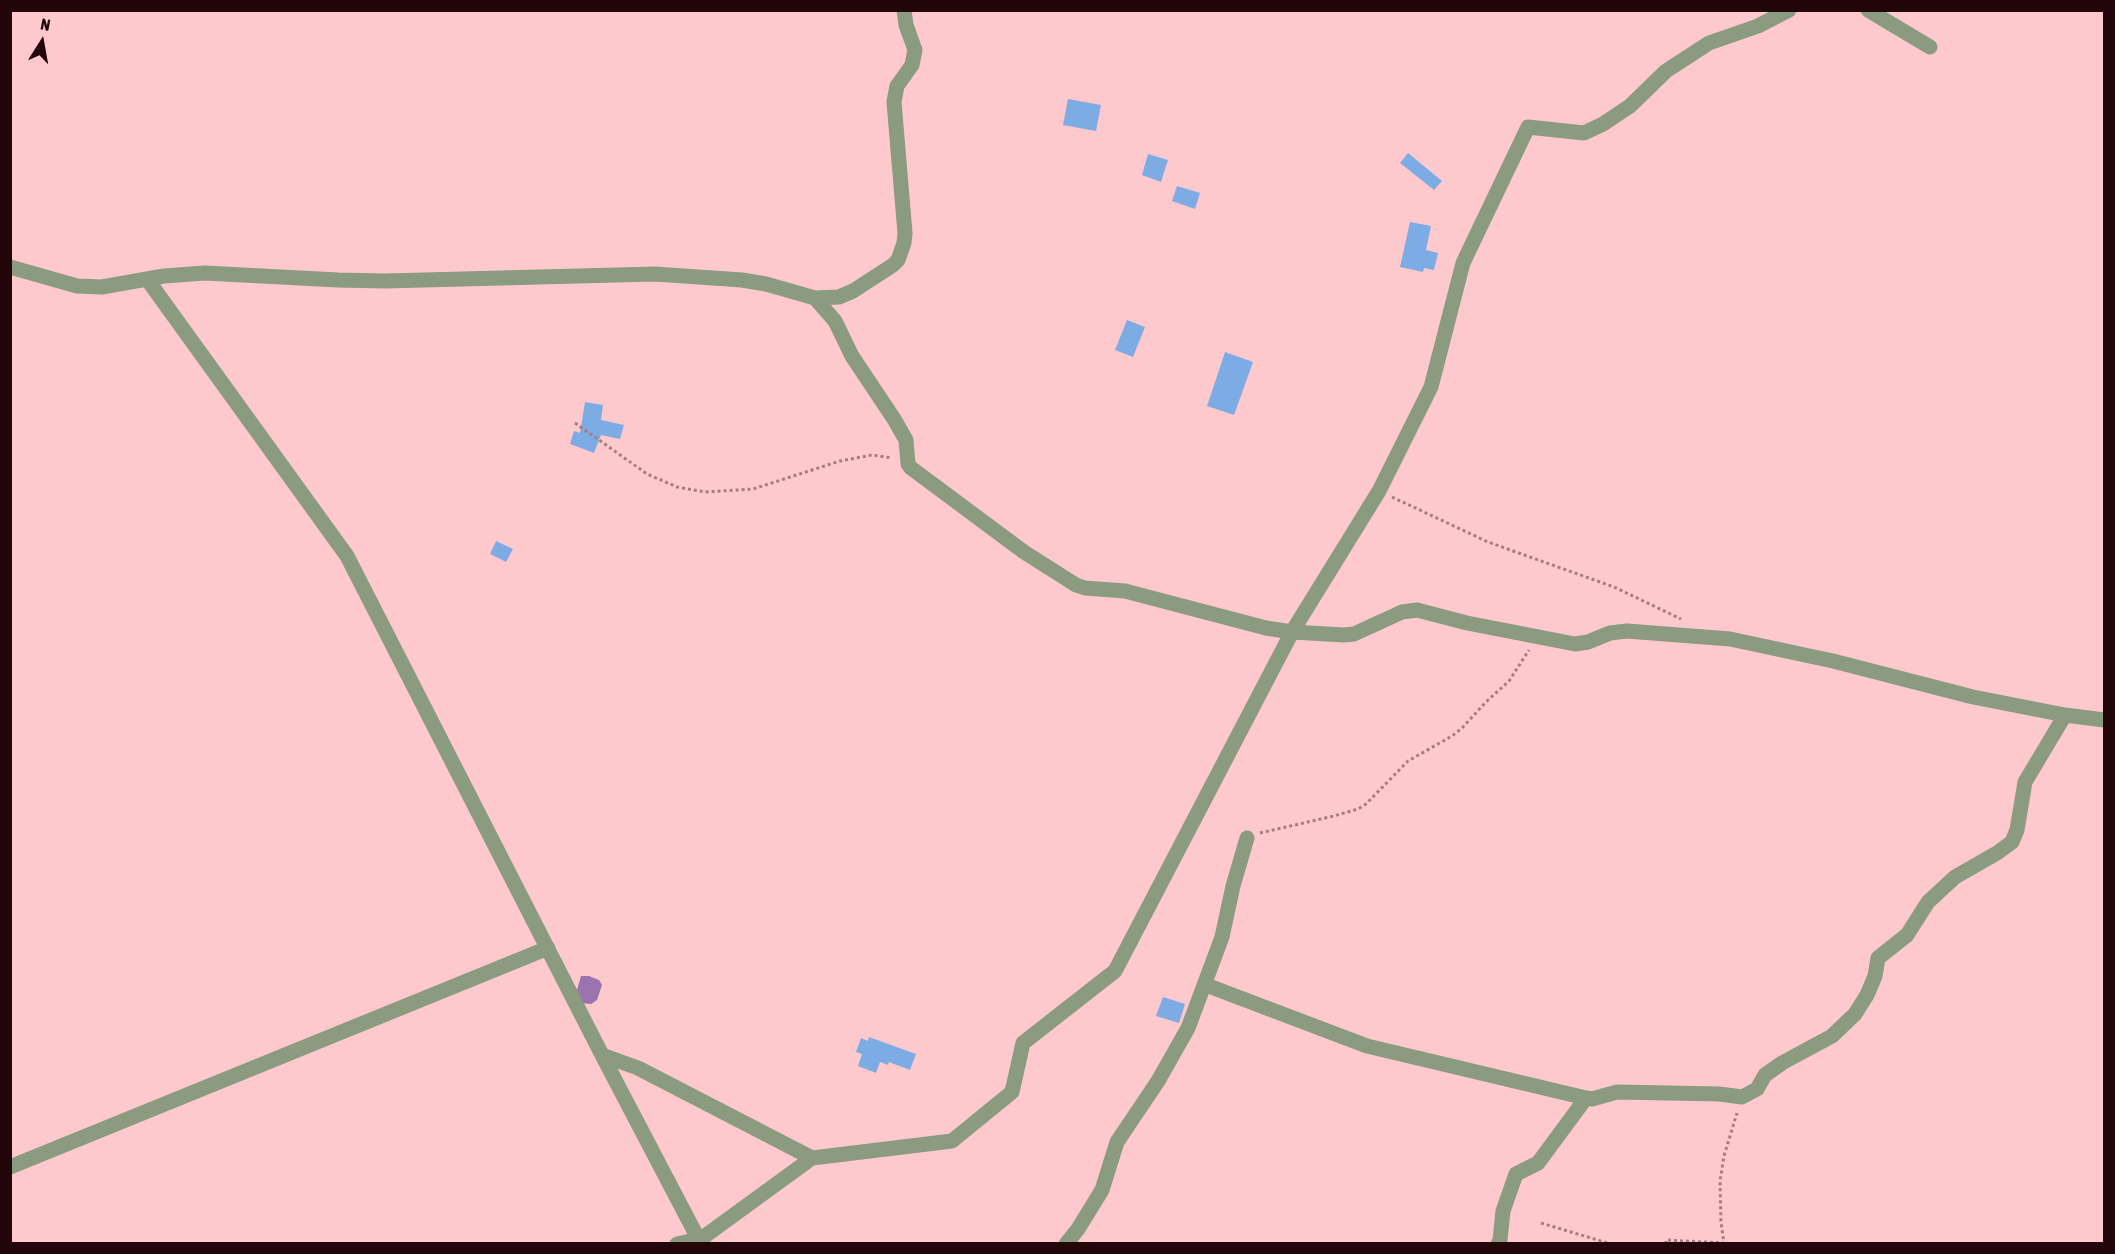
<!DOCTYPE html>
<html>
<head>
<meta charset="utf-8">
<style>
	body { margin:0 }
	#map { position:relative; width:2115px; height:1254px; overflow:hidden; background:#fec9cd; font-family:"Asap Condensed",sans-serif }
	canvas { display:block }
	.frame { position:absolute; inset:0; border:12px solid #22060a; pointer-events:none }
	.north { position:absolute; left:12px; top:12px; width:60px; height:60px; -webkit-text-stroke:4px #fec9cd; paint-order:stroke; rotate:11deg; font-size:16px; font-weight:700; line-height:24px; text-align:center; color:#22060a }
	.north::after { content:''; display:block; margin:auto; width:21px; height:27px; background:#22060a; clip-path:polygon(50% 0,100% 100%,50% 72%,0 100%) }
</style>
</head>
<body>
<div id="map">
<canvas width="2115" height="1254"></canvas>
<div class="frame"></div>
<div class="north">N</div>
</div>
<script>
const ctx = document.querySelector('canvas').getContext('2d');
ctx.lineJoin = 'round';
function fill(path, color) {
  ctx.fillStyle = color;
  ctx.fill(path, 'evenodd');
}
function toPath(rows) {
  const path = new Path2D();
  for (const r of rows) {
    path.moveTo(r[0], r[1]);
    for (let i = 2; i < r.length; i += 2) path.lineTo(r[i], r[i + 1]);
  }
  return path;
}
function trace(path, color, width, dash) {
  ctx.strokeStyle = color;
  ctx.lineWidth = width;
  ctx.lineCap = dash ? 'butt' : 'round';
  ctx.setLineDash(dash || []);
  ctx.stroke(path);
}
const water = toPath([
	[581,976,589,976,599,980,602,985,597,1000,591,1004,579,1003,575,997]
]);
const building = toPath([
	[1068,99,1101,105,1096,131,1063,125],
	[1408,153,1442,181,1434,190,1400,163],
	[1148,154,1168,160,1161,182,1142,175],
	[1177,186,1200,193,1195,209,1172,201],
	[1410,222,1431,226,1426,250,1438,253,1434,270,1424,268,1423,272,1400,267],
	[1127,320,1145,327,1133,357,1115,350],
	[1225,352,1253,362,1234,415,1207,406],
	[585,402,603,405,601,420,624,425,620,439,601,435,594,453,570,444,574,431,580,433],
	[496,541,513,549,506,562,490,554],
	[1163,997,1185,1004,1179,1023,1156,1016],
	[869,1037,916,1054,910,1070,889,1062,888,1065,880,1062,876,1073,858,1066,862,1054,856,1052,861,1038,868,1041]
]);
const path = toPath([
	[575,423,647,474,677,487,705,492,753,489,840,461,872,455,892,458],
	[1392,497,1488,542,1614,587,1681,619],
	[1260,833,1334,816,1358,809,1366,804,1408,761,1452,736,1462,728,1486,702,1509,681,1529,650],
	[1541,1223,1611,1244],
	[1666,1244,1666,1240,1724,1243,1721,1223,1720,1181,1724,1156,1737,1113]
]);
const street = toPath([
	[1868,10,1930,47],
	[10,267,77,286,102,287,164,276,205,273,338,280,385,281,655,274,742,280,766,284,815,298,839,297,853,291,893,265,898,260,904,243,905,233,894,102,897,86,912,65,915,50,906,25,904,10],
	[147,279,347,556,602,1055,701,1244],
	[815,298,835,321,852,356,894,419,906,440,908,464,911,468,1024,552,1076,585,1085,588,1125,591,1266,628,1292,632,1344,635,1354,634,1402,612,1417,610,1467,623,1575,644,1588,642,1610,633,1627,631,1730,639,1833,661,1973,697,2065,715,2104,720],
	[1206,985,1367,1046,1586,1098,1592,1099,1617,1092,1719,1094,1742,1097,1757,1089,1765,1075,1782,1063,1832,1036,1855,1014,1867,995,1875,976,1878,958,1907,935,1928,902,1955,877,1997,853,2012,842,2017,830,2025,782,2065,715],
	[602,1055,638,1068,812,1158],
	[10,1167,548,948],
	[677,1244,699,1239],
	[694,1244,812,1158,952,1141,1012,1092,1023,1043,1115,971,1292,632,1379,491,1431,387,1463,263,1528,127,1584,133,1603,124,1630,106,1666,71,1709,43,1758,26,1789,10],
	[1066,1244,1078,1229,1102,1190,1117,1142,1158,1081,1188,1028,1222,937,1233,886,1247,838],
	[1498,1244,1500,1240,1503,1211,1516,1174,1538,1163,1586,1098]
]);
fill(water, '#9a74af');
fill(building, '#7dace4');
trace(path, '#a77c80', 3, [3, 3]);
trace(street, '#8a9b7f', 15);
</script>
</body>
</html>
